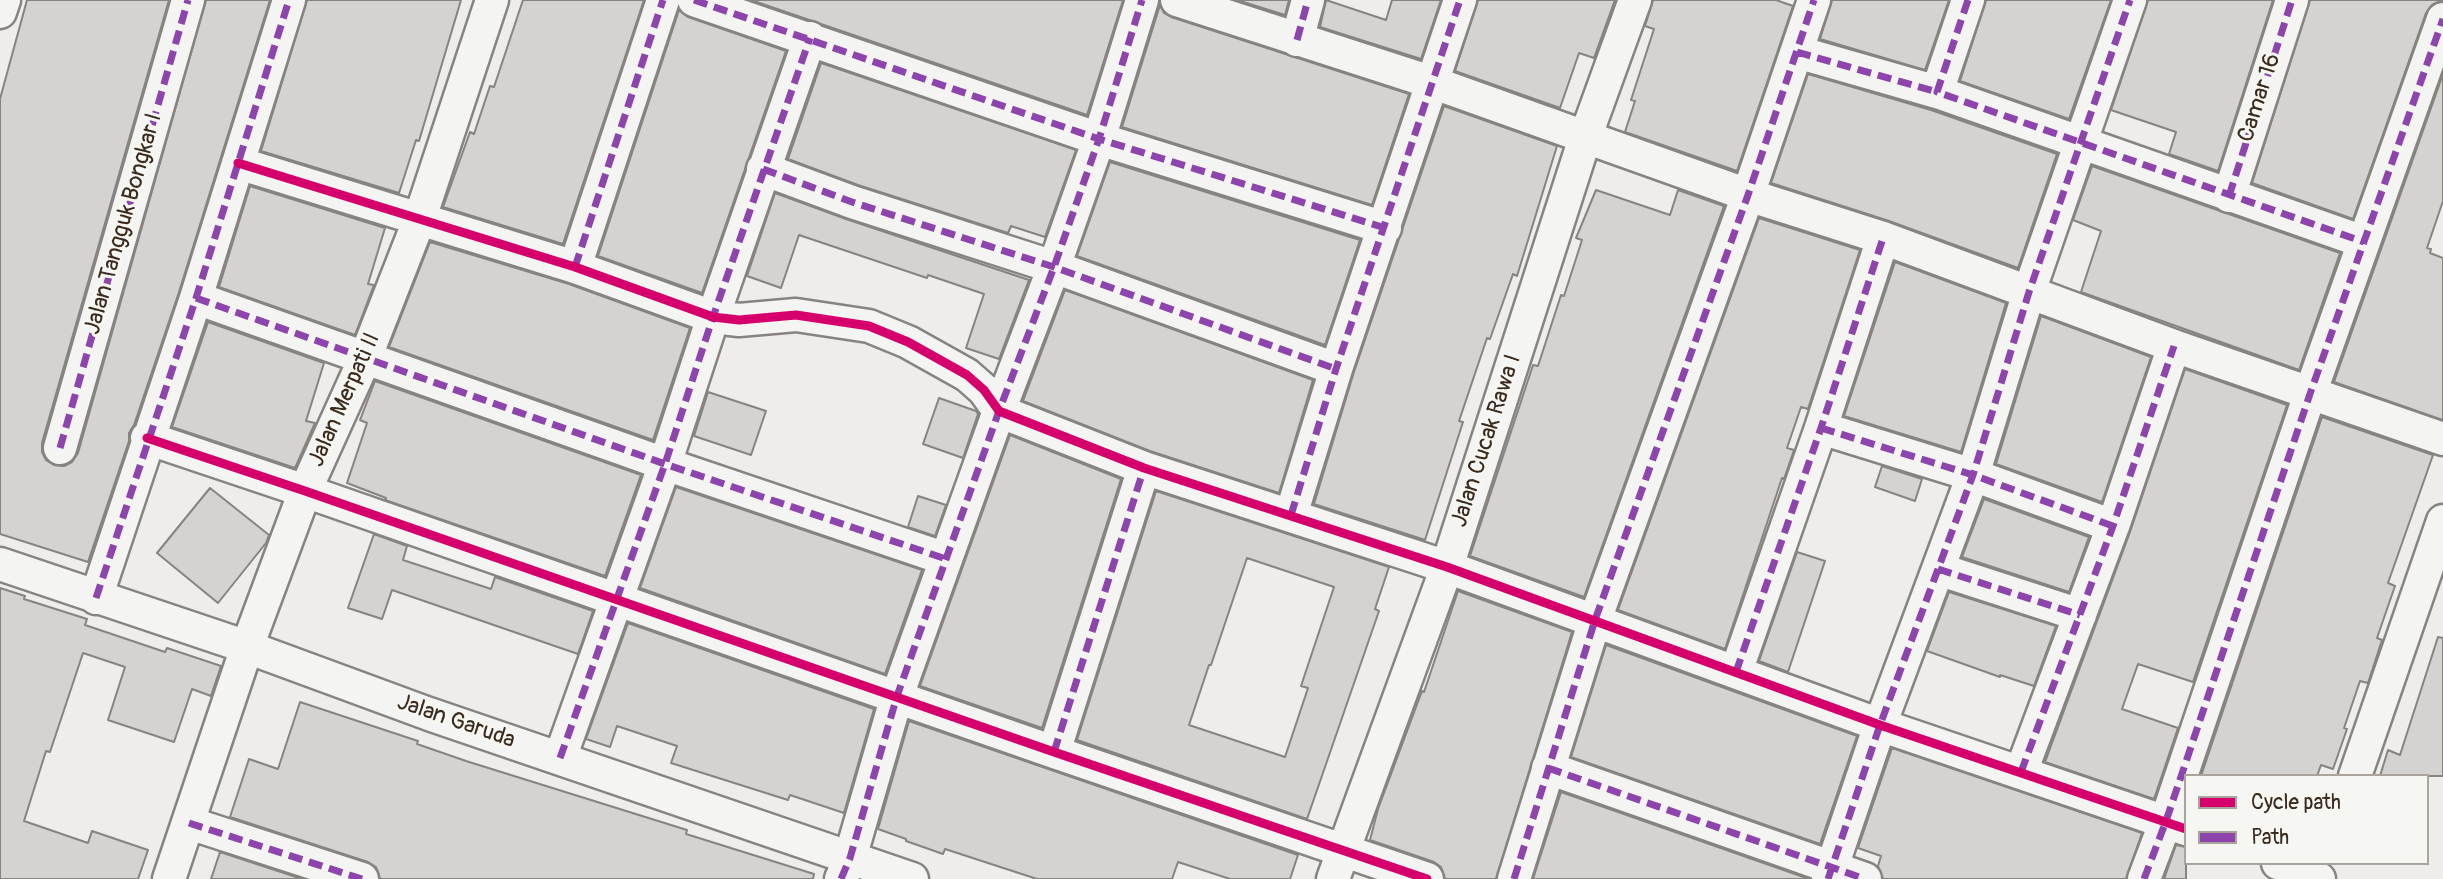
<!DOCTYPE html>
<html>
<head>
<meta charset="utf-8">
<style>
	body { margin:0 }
	#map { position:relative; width:2443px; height:879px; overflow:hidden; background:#eeedeb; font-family:Pangolin,sans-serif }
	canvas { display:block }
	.legend { position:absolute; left:2184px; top:774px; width:245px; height:91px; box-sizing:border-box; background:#f6f6f2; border:2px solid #aba49d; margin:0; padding:9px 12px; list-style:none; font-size:21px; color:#3b2a1e }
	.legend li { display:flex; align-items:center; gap:14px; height:35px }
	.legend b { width:35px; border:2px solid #aba49d }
</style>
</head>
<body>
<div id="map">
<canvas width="2443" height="879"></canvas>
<ul class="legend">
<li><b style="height:9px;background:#d6006c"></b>Cycle path</li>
<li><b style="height:9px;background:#8e44ad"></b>Path</li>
</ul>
</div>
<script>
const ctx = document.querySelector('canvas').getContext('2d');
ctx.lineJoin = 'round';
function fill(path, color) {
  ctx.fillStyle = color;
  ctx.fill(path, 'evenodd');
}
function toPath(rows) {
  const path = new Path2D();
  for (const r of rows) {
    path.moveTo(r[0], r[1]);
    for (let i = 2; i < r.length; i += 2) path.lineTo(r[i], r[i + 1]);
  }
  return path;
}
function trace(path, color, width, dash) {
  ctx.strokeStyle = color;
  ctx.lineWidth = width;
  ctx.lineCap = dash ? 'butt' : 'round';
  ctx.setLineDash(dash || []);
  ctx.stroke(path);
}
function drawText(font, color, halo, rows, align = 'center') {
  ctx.font = font + ' Pangolin,sans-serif';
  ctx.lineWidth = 6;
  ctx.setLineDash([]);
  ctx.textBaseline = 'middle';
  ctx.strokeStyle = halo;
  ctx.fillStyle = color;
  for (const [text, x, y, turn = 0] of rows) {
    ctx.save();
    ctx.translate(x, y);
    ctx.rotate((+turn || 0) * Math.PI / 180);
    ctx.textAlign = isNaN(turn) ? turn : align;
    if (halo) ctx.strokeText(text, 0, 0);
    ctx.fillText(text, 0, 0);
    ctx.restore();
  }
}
const building = toPath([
	[27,0,169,0,42,443,42,452,46,460,54,465,64,466,72,462,78,453,206,0,270,0,179,292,134,425,129,433,129,441,88,562,0,534,0,99,27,0],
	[307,0,461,0,419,141,416,140,399,193,261,151,307,0],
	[523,0,644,0,563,244,443,207,470,132,474,134,490,86,494,87,523,0],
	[751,0,1123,0,1087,115,751,0],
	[1237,0,1289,0,1285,15,1237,0],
	[1326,0,1386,20,1392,0,1441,0,1421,59,1320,27,1326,0],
	[1478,0,1615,0,1594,58,1579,53,1560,108,1455,71,1478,0],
	[1653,0,1776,0,1793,6,1737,171,1625,132,1635,101,1631,100,1654,29,1645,26,1653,0],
	[1832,0,1949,0,1925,70,1820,39,1832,0],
	[1986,0,2111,0,2069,119,1960,81,1986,0],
	[2148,0,2273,0,2218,171,2169,154,2176,132,2111,110,2148,0],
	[2310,0,2443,0,2432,5,2426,13,2353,219,2252,183,2310,0],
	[1160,5,1164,13,1171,17,1409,94,1372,205,1122,127,1160,5],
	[679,10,688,17,786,51,702,293,598,256,679,10],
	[821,63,1076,150,1045,237,1011,226,1008,233,858,185,788,159,821,63],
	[1808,74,1931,110,2057,154,2018,268,1889,221,1771,183,1808,74],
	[2443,74,2443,201,2427,248,2431,249,2430,253,2443,258,2443,420,2334,382,2443,74],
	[1444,106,1557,146,1517,276,1513,274,1490,339,1487,338,1459,421,1463,422,1425,540,1314,504,1353,375,1444,106],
	[1110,162,1360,240,1325,345,1077,256,1110,162],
	[2092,166,2340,253,2299,370,2081,292,2101,231,2073,220,2092,166],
	[250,186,385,228,368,284,374,285,355,335,219,287,250,186],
	[1596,190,1670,215,1678,190,1724,206,1584,597,1470,556,1533,365,1538,366,1561,295,1564,296,1582,240,1576,238,1596,190],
	[775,193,846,219,1029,280,999,359,966,348,984,294,928,275,927,278,799,235,781,288,747,276,775,193],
	[1759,218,1860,250,1808,409,1801,407,1787,448,1794,450,1784,479,1782,478,1725,649,1618,610,1759,218],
	[430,242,569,284,690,328,653,440,389,347,430,242],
	[1895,262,2006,303,1961,452,1844,416,1895,262],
	[1065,290,1313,380,1279,493,1150,451,1023,401,1065,290],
	[2041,316,2151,357,2102,502,1996,464,2041,316],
	[208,322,324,363,306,421,315,423,295,468,172,427,208,322],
	[2185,369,2287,405,2193,682,2138,664,2122,709,2178,728,2154,799,2045,762,2130,532,2185,369],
	[375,381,641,475,605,576,385,500,386,498,347,483,367,423,360,420,375,381],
	[708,392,766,411,751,455,694,436,708,392],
	[939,398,976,411,978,414,963,458,923,444,939,398],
	[2322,417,2433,455,2388,583,2395,586,2377,638,2382,640,2368,683,2360,681,2344,728,2347,729,2333,769,2321,765,2317,776,2201,776,2322,417],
	[1010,435,1121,479,1042,728,920,686,1010,435],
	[1882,466,1922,479,1915,501,1875,487,1882,466],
	[676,487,922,570,885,674,640,588,676,487],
	[210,488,269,535,266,543,218,603,157,553,210,488],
	[1156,491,1389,567,1375,609,1379,611,1307,819,1077,740,1156,491],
	[1247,558,1334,587,1301,686,1308,688,1285,757,1189,725,1209,665,1211,665,1247,558],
	[918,496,946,505,935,536,908,527,918,496],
	[1984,499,2089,537,2069,592,1962,557,1984,499],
	[374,534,407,546,403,560,491,589,495,577,593,611,578,654,392,590,382,619,348,608,374,534],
	[1797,552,1825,561,1788,672,1759,661,1797,552],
	[0,588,25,596,24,599,87,619,85,625,165,652,167,648,221,666,211,696,192,689,174,742,108,720,125,667,83,653,50,752,46,751,24,821,88,843,92,831,148,850,138,879,0,879,0,588],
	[1458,591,1572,632,1496,879,1445,879,1441,867,1434,862,1370,840,1378,809,1422,691,1424,692,1458,591],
	[1949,592,2056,626,2034,686,2000,675,2000,677,1927,651,1949,592],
	[628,623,874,709,844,813,790,795,788,800,671,763,677,746,617,726,610,747,586,739,628,623],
	[2438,637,2443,638,2443,776,2380,776,2388,750,2400,755,2438,637],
	[1606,645,1857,736,1820,844,1571,757,1606,645],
	[300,702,418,741,417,744,466,761,687,830,686,834,814,874,813,879,380,879,376,867,368,862,230,817,249,759,278,769,300,702],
	[909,721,1298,855,1290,879,1230,879,1178,862,1172,879,1037,879,945,849,943,854,906,841,906,839,878,829,909,721],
	[1892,748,2142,833,2126,879,1883,879,1878,866,1881,856,1858,848,1892,748],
	[1561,792,1809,879,1533,879,1561,792],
	[2176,845,2186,847,2186,879,2164,879,2176,845],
	[220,852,302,879,211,879,220,852]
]);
const minor = toPath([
	[694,0,1099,139,1385,228],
	[1177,0,1434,83,1748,195,1883,238,2174,346,2443,439],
	[1968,0,1937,92,2364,242],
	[0,12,4,0],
	[1297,40,1308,0],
	[1797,52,1937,92],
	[238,163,575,267,713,317,739,320,796,315,869,326,908,342,967,375,984,390,999,411,1144,468,1447,567,1880,725,2186,829],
	[763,169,852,202,1054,267,1336,369],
	[2229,196,2292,0],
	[575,267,663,0],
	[196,298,665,464,946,559],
	[1821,428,1973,475,2113,526],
	[147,438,305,491,1054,752,1427,879],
	[60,448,188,0],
	[1291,515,1336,369,1460,0],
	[0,564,247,647,429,714,912,879],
	[1938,569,2080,615],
	[96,598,196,298,289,0],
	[1736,672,1821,428,1883,238],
	[1054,752,1144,468],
	[560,758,665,464,713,317,810,38],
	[1548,768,1865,879],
	[2021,772,2113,526,2174,346],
	[2355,776,2443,521],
	[189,823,362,879],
	[2278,863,2319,879],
	[169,879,247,647,305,491,366,356,420,218,492,0],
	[841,879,850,858,897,696,999,411,1054,267,1099,139,1142,0],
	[1333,879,1447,567,1585,138,1635,0],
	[1514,879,1595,620,1748,195,1814,0],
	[1828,879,1880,725,1973,475,2029,292,2130,0],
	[2144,879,2166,821,2311,391,2443,19]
]);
const quiet = toPath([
	[694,0,1099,139,1385,228],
	[1968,0,1937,92,2364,242],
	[1297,40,1308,0],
	[1797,52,1937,92],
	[763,169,852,202,1054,267,1336,369],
	[2229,196,2292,0],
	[575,267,663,0],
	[196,298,665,464,946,559],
	[1821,428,1973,475,2113,526],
	[60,448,188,0],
	[1291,515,1336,369,1460,0],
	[1938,569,2080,615],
	[96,598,196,298,289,0],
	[1736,672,1821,428,1883,238],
	[1054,752,1144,468],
	[560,758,665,464,713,317,810,38],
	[1548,768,1865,879],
	[2021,772,2113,526,2174,346],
	[189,823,362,879],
	[841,879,850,858,897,696,999,411,1054,267,1099,139,1142,0],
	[1514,879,1595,620,1748,195,1814,0],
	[1828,879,1880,725,1973,475,2029,292,2130,0],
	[2144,879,2166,821,2311,391,2443,19]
]);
const cycleway = toPath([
	[238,163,575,267,713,317,739,320,796,315,869,326,908,342,967,375,984,390,999,411,1144,468,1447,567,1880,725,2186,829],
	[147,438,305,491,1054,752,1427,879]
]);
const streetNames = [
	["Camar 16",2260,98,-72],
	["Jalan Tangguk Bongkar I",124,224,-74],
	["Jalan Merpati II",345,400,-66],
	["Jalan Cucak Rawa I",1487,441,-72],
	["Jalan Garuda",456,722,19]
];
fill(building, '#d4d3d1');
trace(building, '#87837f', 2);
trace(minor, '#87837f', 37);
trace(minor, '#f4f4f2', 32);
trace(quiet, '#8e44ad', 7, [14, 7]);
trace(cycleway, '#d6006c', 9);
drawText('23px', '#3b2a1e', '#f6f6f2', streetNames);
</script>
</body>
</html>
